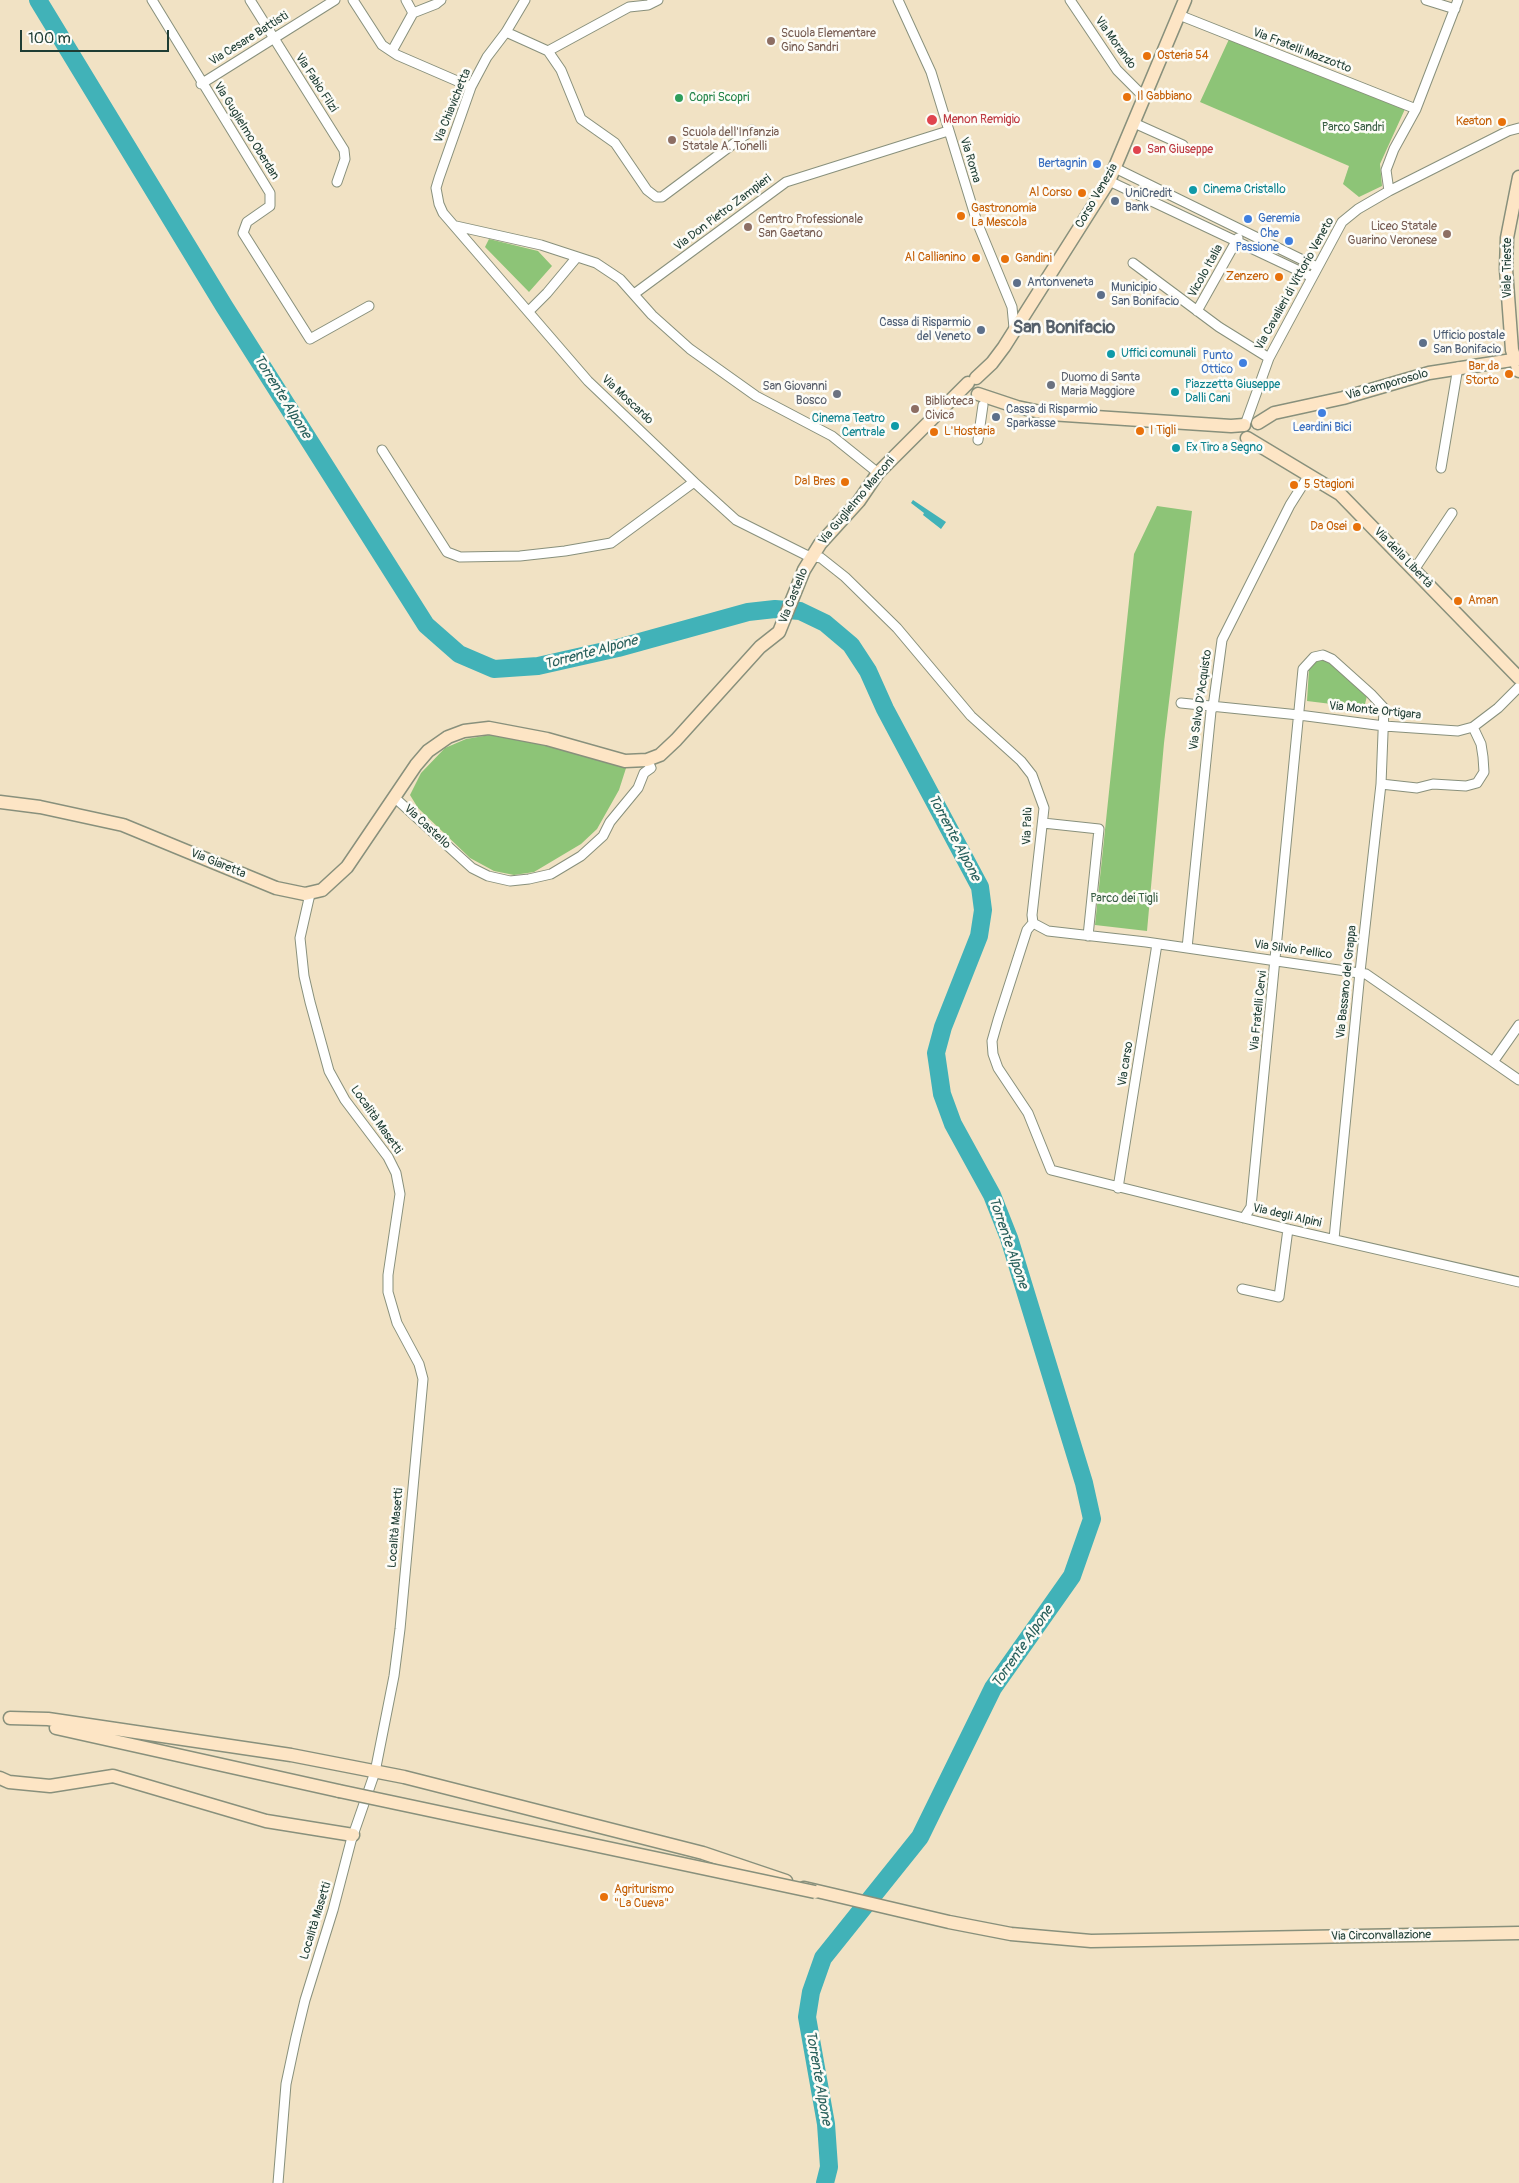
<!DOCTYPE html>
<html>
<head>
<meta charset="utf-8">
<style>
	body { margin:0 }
	#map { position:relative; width:1519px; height:2183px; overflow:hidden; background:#f1e2c4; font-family:Pangolin,sans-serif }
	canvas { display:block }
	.scale { position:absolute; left:20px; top:30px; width:149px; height:22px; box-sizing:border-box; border:2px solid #1f3d34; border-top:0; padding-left:6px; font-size:15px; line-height:18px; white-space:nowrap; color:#1f3d34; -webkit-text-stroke:4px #fdfcf7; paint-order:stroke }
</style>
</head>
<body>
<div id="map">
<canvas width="1519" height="2183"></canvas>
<div class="scale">100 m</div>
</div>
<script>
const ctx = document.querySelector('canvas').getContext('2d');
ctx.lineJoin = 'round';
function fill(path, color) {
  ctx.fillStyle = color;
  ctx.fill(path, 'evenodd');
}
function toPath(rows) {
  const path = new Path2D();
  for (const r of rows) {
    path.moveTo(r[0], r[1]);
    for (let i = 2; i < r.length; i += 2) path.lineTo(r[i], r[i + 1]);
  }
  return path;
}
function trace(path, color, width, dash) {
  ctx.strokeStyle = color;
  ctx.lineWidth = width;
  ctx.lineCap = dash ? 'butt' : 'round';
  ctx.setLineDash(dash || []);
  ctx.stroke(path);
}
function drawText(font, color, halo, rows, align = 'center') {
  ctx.font = font + ' Pangolin,sans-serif';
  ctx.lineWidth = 5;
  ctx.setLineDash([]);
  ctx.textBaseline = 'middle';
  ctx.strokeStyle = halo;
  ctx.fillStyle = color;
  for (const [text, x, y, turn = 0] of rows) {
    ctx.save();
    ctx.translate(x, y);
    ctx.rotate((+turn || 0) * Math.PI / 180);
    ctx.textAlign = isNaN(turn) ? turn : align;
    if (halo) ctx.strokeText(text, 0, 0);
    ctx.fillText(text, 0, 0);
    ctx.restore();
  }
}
const green = toPath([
	[1230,37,1405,109,1380,164,1382,186,1359,197,1343,184,1349,166,1200,102],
	[489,239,538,251,552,266,529,292,485,247],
	[1157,506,1192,511,1164,743,1147,931,1095,925,1134,554],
	[1317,660,1324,660,1333,665,1367,696,1364,708,1307,701,1309,669],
	[490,735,520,738,627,765,619,790,597,829,581,844,534,872,514,875,494,871,470,858,418,808,410,795,421,773,445,748,466,739]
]);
const water = toPath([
	[913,500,946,522,941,529,923,515,924,513,911,503]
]);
const river = toPath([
	[38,0,224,306,426,625,459,654,494,669,538,666,618,648,748,612,775,609,800,611,825,623,851,645,868,671,885,709,980,887,983,910,979,936,943,1027,936,1053,942,1094,953,1124,992,1195,1009,1238,1084,1483,1092,1519,1072,1576,993,1688,920,1837,823,1958,811,1992,807,2017,826,2124,829,2167,825,2183]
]);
const street = toPath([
	[152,0,270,193,270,206,247,222,243,233,310,339,369,306],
	[250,0,344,150,345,159,337,182],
	[353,0,382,45,397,55,471,87],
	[406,0,413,13],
	[525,0,506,32,487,57,471,87,439,178,436,188,439,204,443,213,588,381,694,482,736,520,806,555,821,558,845,577,897,628,971,716,1021,761,1032,775,1044,808,1032,915,1033,923],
	[898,0,931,72,977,222,1012,307,1014,328],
	[1070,0,1117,70,1144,97],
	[1426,0,1455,9],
	[1179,15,1416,109],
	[506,32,548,51,561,70,581,119,615,143,647,190,656,197,662,197,752,130],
	[392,51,413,13,436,4,441,0],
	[548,51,629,7,648,5,658,0],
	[201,84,335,0],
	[1134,123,1183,145],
	[1115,168,1317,267],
	[1109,181,1312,277],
	[1389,191,1386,170,1394,149,1416,109,1458,0],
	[456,226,541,245,596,263,620,279,652,315,690,349,756,396,832,436,878,473],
	[1133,263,1219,327,1269,358],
	[634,294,786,182,948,131],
	[529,311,547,293,577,257],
	[1197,311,1238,238],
	[1246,422,1269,358,1342,222,1358,209,1389,191,1508,131,1519,128],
	[978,440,983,405],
	[382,450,447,552,460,557,520,556,565,551,611,543,694,482],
	[1441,468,1458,367],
	[1414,570,1452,513],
	[1181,703,1299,715,1384,726,1458,731,1473,727,1498,708,1519,687],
	[1381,784,1417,788,1433,784,1466,786,1477,783,1484,772,1483,757,1481,744,1473,727],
	[394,797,472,868,488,876,510,881,529,879,551,874,581,856,603,836,610,822,638,788,644,773,651,768,647,760],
	[1043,823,1099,829,1088,936],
	[1033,923,1027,930,998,1020,992,1041,993,1054,998,1068,1028,1113,1051,1170,1288,1229,1519,1282],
	[1033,923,1048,931,1146,942,1366,974,1519,1080],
	[1187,948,1211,711,1213,707,1222,640,1290,505,1309,475],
	[1493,1062,1519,1025],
	[1118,1188,1157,944],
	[1244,1218,1251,1207,1303,669,1314,657,1323,655,1332,659,1371,694,1384,708,1381,784,1360,972,1334,1239],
	[1242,1289,1279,1297,1288,1229],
	[278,2183,286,2084,296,2037,305,2000,333,1910,351,1841,375,1772,394,1676,400,1629,423,1379,419,1364,397,1323,388,1292,388,1275,400,1194,396,1173,388,1157,345,1100,329,1071,310,1002,304,976,300,938,310,894]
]);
const secondary = toPath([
	[1519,177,1507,238,1506,269,1512,350,1519,371],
	[976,378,992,363,1004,347,1109,181,1185,0],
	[978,394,1017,407,1050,414,1231,426,1244,425],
	[1258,423,1274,413,1343,398,1429,373,1519,359],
	[1247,438,1340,494,1519,678],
	[0,802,40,807,123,825,276,888,305,894,322,890,347,867,416,765,428,751,448,737,464,731,489,728,547,739,625,761,647,760,660,755,676,740,760,647,779,632,804,570,820,544,859,501,878,473,968,383],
	[10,1718,48,1719,291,1755,404,1777,703,1853,786,1881],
	[56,1728,339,1791],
	[0,1778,9,1782,50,1786,113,1776,266,1821,353,1835],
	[804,1888,949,1922,1011,1934,1091,1941,1519,1933]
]);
const secondaryBridge = toPath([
	[339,1791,815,1892]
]);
const markers = [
	[771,41,5,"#8d6e63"],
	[1147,56,5,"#e8710a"],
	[1127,97,5,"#e8710a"],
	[679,98,5,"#2e9e5b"],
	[932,120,6,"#e0444e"],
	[1502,122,5,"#e8710a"],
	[672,140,5,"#8d6e63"],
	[1137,150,5,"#e0444e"],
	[1097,164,5,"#3f7fe0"],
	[1193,190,5,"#0f9aa8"],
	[1082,193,5,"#e8710a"],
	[1115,201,5,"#5c6f8a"],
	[961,216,5,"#e8710a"],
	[1248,219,5,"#3f7fe0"],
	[748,227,5,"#8d6e63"],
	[1447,234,5,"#8d6e63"],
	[1289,241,5,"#3f7fe0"],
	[976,258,5,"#e8710a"],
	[1005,259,5,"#e8710a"],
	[1279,277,5,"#e8710a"],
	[1017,283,5,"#5c6f8a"],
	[1101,295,5,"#5c6f8a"],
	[981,330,5,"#5c6f8a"],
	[1423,343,5,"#5c6f8a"],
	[1111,354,5,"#0f9aa8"],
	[1243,363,5,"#3f7fe0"],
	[1509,374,5,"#e8710a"],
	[1051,385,5,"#6b7280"],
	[1175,392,5,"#0f9aa8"],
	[837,394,5,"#6b7280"],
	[915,409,5,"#8d6e63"],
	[1322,413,5,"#3f7fe0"],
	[996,417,5,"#5c6f8a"],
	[895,426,5,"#0f9aa8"],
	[1140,431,5,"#e8710a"],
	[934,432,5,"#e8710a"],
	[1176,448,5,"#0f9aa8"],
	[845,482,5,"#e8710a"],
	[1294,485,5,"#e8710a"],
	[1357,527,5,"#e8710a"],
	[1458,601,5,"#e8710a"],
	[604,1897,5,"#e8710a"]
];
const educationNames = [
	["Scuola Elementare",781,34],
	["Gino Sandri",781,48],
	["Scuola dell'Infanzia",682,133],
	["Statale A. Tonelli",682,147],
	["Centro Professionale",758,220],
	["San Gaetano",758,234],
	["Liceo Statale",1437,227,"right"],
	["Guarino Veronese",1437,241,"right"],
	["Biblioteca",925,402],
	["Civica",925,416]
];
const streetNames = [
	["Via Cesare Battisti",249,39,-32],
	["Via Morando",1115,43,54],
	["Via Fratelli Mazzotto",1302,51,21],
	["Via Fabio Filzi",316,83,57],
	["Via Chiavichetta",453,106,-68],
	["Via Guglielmo Oberdan",246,131,58],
	["Via Roma",970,160,73],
	["Corso Venezia",1097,196,-60],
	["Via Don Pietro Zampieri",723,213,-37],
	["Viale Trieste",1508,268,-90],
	["Vicolo Italia",1206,271,-61],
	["Via Cavalieri di Vittorio Veneto",1295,284,-61],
	["Via Camporosolo",1387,385,-16],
	["Via Moscardo",627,400,43],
	["Via Guglielmo Marconi",857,501,-50],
	["Via della Libertà",1403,558,46],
	["Via Castello",794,596,-68],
	["Via Salvo D'Acquisto",1201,700,-82],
	["Via Monte Ortigara",1375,711,6],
	["Via Palù",1028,826,-88],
	["Via Castello",427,827,43],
	["Via Giaretta",218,864,22],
	["Via Silvio Pellico",1293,950,8],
	["Via Bassano del Grappa",1347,982,-84],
	["Via Fratelli Cervi",1259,1011,-84],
	["Via carso",1126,1064,-81],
	["Località Masetti",376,1120,55],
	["Via degli Alpini",1287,1216,13],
	["Località Masetti",396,1528,-85],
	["Località Masetti",316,1921,-73],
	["Via Circonvallazione",1381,1936,-1]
];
const foodNames = [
	["Osteria 54",1157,56],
	["Il Gabbiano",1137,97],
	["Keaton",1492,122,"right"],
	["Al Corso",1072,193,"right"],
	["Gastronomia",971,209],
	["La Mescola",971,223],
	["Al Callianino",966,258,"right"],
	["Gandini",1015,259],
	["Zenzero",1269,277,"right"],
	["Bar da",1499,367,"right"],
	["Storto",1499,381,"right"],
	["I Tigli",1150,431],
	["L'Hostaria",944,432],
	["Dal Bres",835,482,"right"],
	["5 Stagioni",1304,485],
	["Da Osei",1347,527,"right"],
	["Aman",1468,601],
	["Agriturismo",614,1890],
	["\"La Cueva\"",614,1904]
];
const leisureNames = [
	["Copri Scopri",689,98]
];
const healthNames = [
	["Menon Remigio",943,120],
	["San Giuseppe",1147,150]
];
const parkNames = [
	["Parco Sandri",1353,128],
	["Parco dei Tigli",1124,899]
];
const shopNames = [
	["Bertagnin",1087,164],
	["Geremia",1258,219,"left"],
	["Che",1279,234],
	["Passione",1279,248],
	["Punto",1233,356],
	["Ottico",1233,370],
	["Leardini Bici",1322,428,"center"]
];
const cultureNames = [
	["Cinema Cristallo",1203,190],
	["Uffici comunali",1121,354],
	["Piazzetta Giuseppe",1185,385],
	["Dalli Cani",1185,399],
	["Cinema Teatro",885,419,"right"],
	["Centrale",885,433,"right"],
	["Ex Tiro a Segno",1186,448]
];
const serviceNames = [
	["UniCredit",1125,194],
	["Bank",1125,208],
	["Antonveneta",1027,283],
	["Municipio",1111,288],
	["San Bonifacio",1111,302],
	["Cassa di Risparmio",971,323,"right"],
	["del Veneto",971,337,"right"],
	["Ufficio postale",1433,336],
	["San Bonifacio",1433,350],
	["Cassa di Risparmio",1006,410],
	["Sparkasse",1006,424]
];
const worshipNames = [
	["Duomo di Santa",1061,378],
	["Maria Maggiore",1061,392],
	["San Giovanni",827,387,"right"],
	["Bosco",827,401,"right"]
];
const waterNames = [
	["Torrente Alpone",282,397,58],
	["Torrente Alpone",591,653,-15],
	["Torrente Alpone",954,838,62],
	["Torrente Alpone",1008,1243,71],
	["Torrente Alpone",1023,1647,-55],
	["Torrente Alpone",818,2078,80]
];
const districtNames = [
	["San Bonifacio",1064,328]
];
fill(green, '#8dc477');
fill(water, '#41b2b8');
trace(river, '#41b2b8', 18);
trace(street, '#88907c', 11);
trace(secondary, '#88907c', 15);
trace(street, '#fff', 9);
trace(secondary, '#fde5c5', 12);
trace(secondaryBridge, '#88907c', 15, []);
trace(secondaryBridge, '#fde5c5', 12);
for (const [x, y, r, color] of markers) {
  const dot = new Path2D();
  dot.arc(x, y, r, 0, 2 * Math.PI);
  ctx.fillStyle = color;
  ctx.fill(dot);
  trace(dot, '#fdfcf7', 2);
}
drawText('12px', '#785e54', '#fdfcf7', educationNames, 'left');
drawText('12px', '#1f3d34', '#fdfcf7', streetNames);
drawText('12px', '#c56008', '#fdfcf7', foodNames, 'left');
drawText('12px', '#27864d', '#fdfcf7', leisureNames, 'left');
drawText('12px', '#be3a42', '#fdfcf7', healthNames, 'left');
drawText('12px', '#3a5f45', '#fdfcf7', parkNames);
drawText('12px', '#366cbe', '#fdfcf7', shopNames, 'right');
drawText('12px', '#0d838f', '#fdfcf7', cultureNames, 'left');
drawText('12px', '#4e5e75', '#fdfcf7', serviceNames, 'left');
drawText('12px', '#5b616d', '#fdfcf7', worshipNames, 'left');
drawText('italic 14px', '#29605c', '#fdfcf7', waterNames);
drawText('bold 18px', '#57616b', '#fdfcf7', districtNames);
</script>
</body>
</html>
